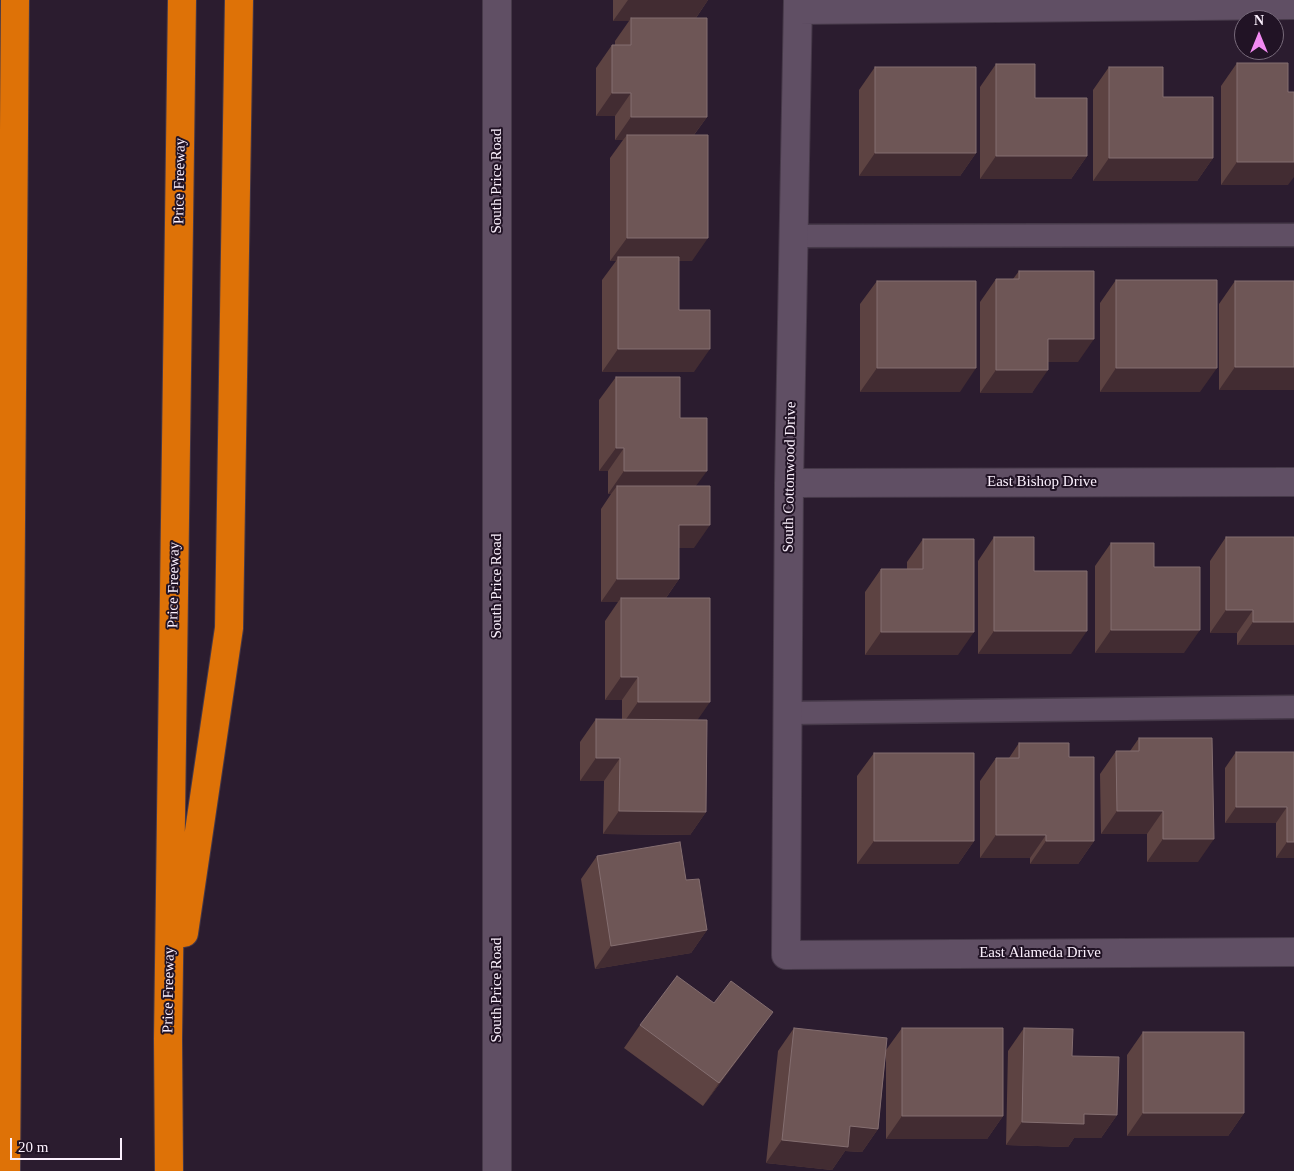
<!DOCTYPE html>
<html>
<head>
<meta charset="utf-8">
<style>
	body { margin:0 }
	#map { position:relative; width:1294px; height:1171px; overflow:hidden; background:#2b1c2f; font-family:"Times New Roman",serif }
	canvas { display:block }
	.north { position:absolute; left:1234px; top:10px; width:50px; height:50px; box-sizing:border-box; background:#211325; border:1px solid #786b7b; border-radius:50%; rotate:0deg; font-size:14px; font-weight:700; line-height:20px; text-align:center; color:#fbf0fd }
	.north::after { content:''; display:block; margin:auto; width:18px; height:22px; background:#f28af2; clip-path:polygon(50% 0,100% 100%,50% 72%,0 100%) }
	.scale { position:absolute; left:10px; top:1138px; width:112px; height:22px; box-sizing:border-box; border:2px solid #fbf0fd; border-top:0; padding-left:6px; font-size:15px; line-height:18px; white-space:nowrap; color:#fbf0fd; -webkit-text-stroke:4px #211325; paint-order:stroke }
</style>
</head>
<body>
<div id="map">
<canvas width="1294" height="1171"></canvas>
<div class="north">N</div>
<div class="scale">20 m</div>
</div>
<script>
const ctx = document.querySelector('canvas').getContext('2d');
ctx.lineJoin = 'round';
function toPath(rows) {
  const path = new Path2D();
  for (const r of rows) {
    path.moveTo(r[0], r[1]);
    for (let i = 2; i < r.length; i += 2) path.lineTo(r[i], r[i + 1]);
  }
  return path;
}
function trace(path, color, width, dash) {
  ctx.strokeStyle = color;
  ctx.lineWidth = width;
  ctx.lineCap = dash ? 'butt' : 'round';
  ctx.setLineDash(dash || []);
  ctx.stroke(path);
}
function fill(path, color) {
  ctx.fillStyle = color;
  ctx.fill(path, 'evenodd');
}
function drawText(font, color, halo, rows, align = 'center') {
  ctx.font = font + ' "Times New Roman",serif';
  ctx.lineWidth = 4;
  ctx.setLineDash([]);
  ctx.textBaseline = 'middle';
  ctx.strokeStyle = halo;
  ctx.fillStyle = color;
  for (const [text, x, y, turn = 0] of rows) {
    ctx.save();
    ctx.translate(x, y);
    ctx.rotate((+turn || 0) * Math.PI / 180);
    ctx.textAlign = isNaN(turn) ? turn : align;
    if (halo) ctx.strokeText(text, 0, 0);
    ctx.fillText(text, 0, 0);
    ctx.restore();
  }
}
const lane = toPath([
	[794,236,1294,235],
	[788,713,1294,707]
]);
const street = toPath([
	[798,0,789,483,786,955,1294,952],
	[798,10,1294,5],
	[789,483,1294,482]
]);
const secondary = toPath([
	[497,1171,497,0]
]);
const highway = toPath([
	[184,933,229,628,239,0],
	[6,1171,15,0],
	[169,1171,168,1038,182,0]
]);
const wall = toPath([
	[613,0,708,0,696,18,707,117,694,135,692,261,679,261,679,310,694,372,602,372,602,280,616,261,610,261,610,158,623,140,615,140,615,116,596,116,596,68,612,45,615,45,615,41,629,21,613,21],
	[1237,63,1288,185,1221,185,1221,86],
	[996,64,1035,98,1087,156,1071,179,980,179,980,87],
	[875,67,976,153,960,176,859,176,859,90],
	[1109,67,1163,97,1213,158,1197,181,1093,181,1093,90],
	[1019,271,1078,362,1048,362,1032,393,980,393,980,302,996,279,1013,279],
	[1116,280,1200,392,1100,392,1100,303],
	[877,281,960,392,860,392,860,304],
	[1235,281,1294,390,1219,390,1219,304],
	[616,377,680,418,696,486,694,548,679,548,679,579,666,598,697,720,706,812,690,835,603,834,604,781,580,781,580,742,596,719,622,719,622,700,605,700,605,621,618,602,601,602,601,509,611,494,608,494,608,471,599,471,599,400],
	[994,537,1034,571,1071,654,978,654,978,561],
	[1226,537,1294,645,1237,645,1237,633,1210,633,1210,561],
	[923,539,958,655,865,655,865,592,881,569,907,569,907,562],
	[1111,543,1154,567,1184,653,1095,653,1095,566],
	[1139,738,1198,862,1147,862,1147,834,1101,834,1100,774,1116,751,1130,751],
	[1019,743,1069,757,1094,841,1078,864,1030,864,1030,858,980,858,980,781,996,758,1009,758],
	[1236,752,1294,752,1294,858,1276,858,1276,823,1225,823,1225,768],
	[874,753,974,841,958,864,857,864,857,776],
	[597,856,686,880,707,930,691,953,595,969,581,879],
	[640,1025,756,1035,703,1106,624,1048],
	[794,1028,886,1050,902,1028,1003,1116,987,1139,886,1139,886,1053,878,1129,862,1152,845,1151,832,1170,766,1163,778,1051],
	[1024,1028,1072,1056,1117,1115,1101,1138,1074,1138,1068,1147,1006,1145,1008,1051],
	[1143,1032,1244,1113,1228,1136,1127,1136,1127,1055]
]);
const shadedWall = toPath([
	[628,0,708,0,693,22,631,18,629,21,613,21],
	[612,93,631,93,615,116,596,116],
	[631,117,707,117,690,140,627,135,623,140,615,140],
	[875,153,976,153,960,176,859,176],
	[996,156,1087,156,1071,179,980,179],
	[1109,158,1213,158,1197,181,1093,181],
	[1237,162,1294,162,1294,177,1288,185,1221,185],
	[627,238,708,238,692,261,618,261,618,257,616,261,610,261],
	[1048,339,1094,339,1078,362,1032,362],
	[618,349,710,349,694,372,602,372],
	[1235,367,1294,367,1294,390,1219,390],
	[877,368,976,368,960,392,860,392],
	[1116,368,1217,368,1200,392,1100,392],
	[996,370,1048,370,1032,393,980,393],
	[616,448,624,448,608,471,599,471],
	[624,471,707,471,690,494,617,486,611,494,608,494],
	[679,525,710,525,694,548,663,548],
	[617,579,679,579,663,602,621,598,618,602,601,602],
	[1226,610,1253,610,1237,633,1210,633],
	[1253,622,1294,622,1294,645,1237,645],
	[1111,630,1200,630,1184,653,1095,653],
	[994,631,1087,631,1071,654,978,654],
	[881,632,974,632,958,655,865,655],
	[621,677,638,677,622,700,605,700],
	[638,702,710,702,694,725,622,725],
	[596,758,620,758,604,781,580,781],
	[1236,807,1287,807,1276,823,1225,823],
	[619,811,706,812,690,835,603,834],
	[1117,811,1163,811,1147,834,1101,834],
	[996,835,1046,835,1030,858,980,858],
	[1163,839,1214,839,1198,862,1147,862],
	[874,841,974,841,958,864,857,864],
	[1046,841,1094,841,1078,864,1030,864],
	[1287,842,1294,842,1294,858,1276,858],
	[707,930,691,953,595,969,611,946],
	[773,1012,756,1035,703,1106,719,1083],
	[1143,1113,1244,1113,1228,1136,1127,1136],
	[1084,1114,1117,1115,1101,1138,1074,1138,1068,1147,1006,1145,1022,1122],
	[902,1116,1003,1116,987,1139,886,1139],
	[850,1126,878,1129,862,1152,845,1151,832,1170,766,1163,782,1140]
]);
const building = toPath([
	[631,18,707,18,707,117,631,117,631,93,612,93,612,45,631,45,631,18],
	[1237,63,1288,63,1288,92,1294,92,1294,162,1237,162,1237,63],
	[996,64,1035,64,1035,98,1087,98,1087,156,996,156,996,64],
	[875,67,976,67,976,153,875,153,875,67],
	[1109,67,1163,67,1163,97,1213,97,1213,158,1109,158,1109,67],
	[627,135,708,135,708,238,627,238,627,135],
	[618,257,679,257,679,310,710,310,710,349,618,349,618,257],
	[1019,271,1094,271,1094,339,1048,339,1048,370,996,370,996,279,1019,279,1019,271],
	[1116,280,1217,280,1217,368,1116,368,1116,280],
	[877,281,976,281,976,368,877,368,877,281],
	[1235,281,1294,281,1294,367,1235,367,1235,281],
	[616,377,680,377,680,418,707,418,707,471,624,471,624,448,616,448,616,377],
	[617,486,710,486,710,525,679,525,679,579,617,579,617,486],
	[994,537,1034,537,1034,571,1087,571,1087,631,994,631,994,537],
	[1226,537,1294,537,1294,622,1253,622,1253,610,1226,610,1226,537],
	[923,539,974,539,974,632,881,632,881,569,923,569,923,539],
	[1111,543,1154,543,1154,567,1200,567,1200,630,1111,630,1111,543],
	[621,598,710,598,710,702,638,702,638,677,621,677,621,598],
	[596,719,707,720,706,812,619,811,620,758,596,758,596,719],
	[1139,738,1212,738,1214,839,1163,839,1163,811,1117,811,1116,751,1139,751,1139,738],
	[1019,743,1069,743,1069,757,1094,757,1094,841,1046,841,1046,835,996,835,996,758,1019,758,1019,743],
	[1236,752,1294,752,1294,842,1287,842,1287,807,1236,807,1236,752],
	[874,753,974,753,974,841,874,841,874,753],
	[680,842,686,880,699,879,707,930,611,946,597,856,680,842],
	[677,976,714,1003,731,981,773,1012,719,1083,640,1025,677,976],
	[794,1028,887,1038,878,1129,850,1126,848,1147,782,1140,794,1028],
	[902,1028,1003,1028,1003,1116,902,1116,902,1028],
	[1024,1028,1073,1029,1072,1056,1119,1057,1117,1115,1084,1114,1084,1124,1022,1122,1024,1028],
	[1143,1032,1244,1032,1244,1113,1143,1113,1143,1032]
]);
const streetNames = [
	["Price Freeway",180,181,-89],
	["South Price Road",497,181,-90],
	["South Cottonwood Drive",790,477,-89],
	["East Bishop Drive",1042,482],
	["Price Freeway",174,585,-89],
	["South Price Road",497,586,-90],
	["East Alameda Drive",1040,953],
	["Price Freeway",169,990,-89],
	["South Price Road",497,990,-90]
];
trace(lane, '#463949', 25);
trace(street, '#463949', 30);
trace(secondary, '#463949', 30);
trace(highway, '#463949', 30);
trace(lane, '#604f64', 22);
trace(street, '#604f64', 28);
trace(secondary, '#604f64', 28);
trace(highway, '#de7207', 28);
fill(wall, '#5d4342');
fill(shadedWall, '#422c32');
fill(building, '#6e5656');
trace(building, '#846e70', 1);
drawText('15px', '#fbf0fd', '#211325', streetNames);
</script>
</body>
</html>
